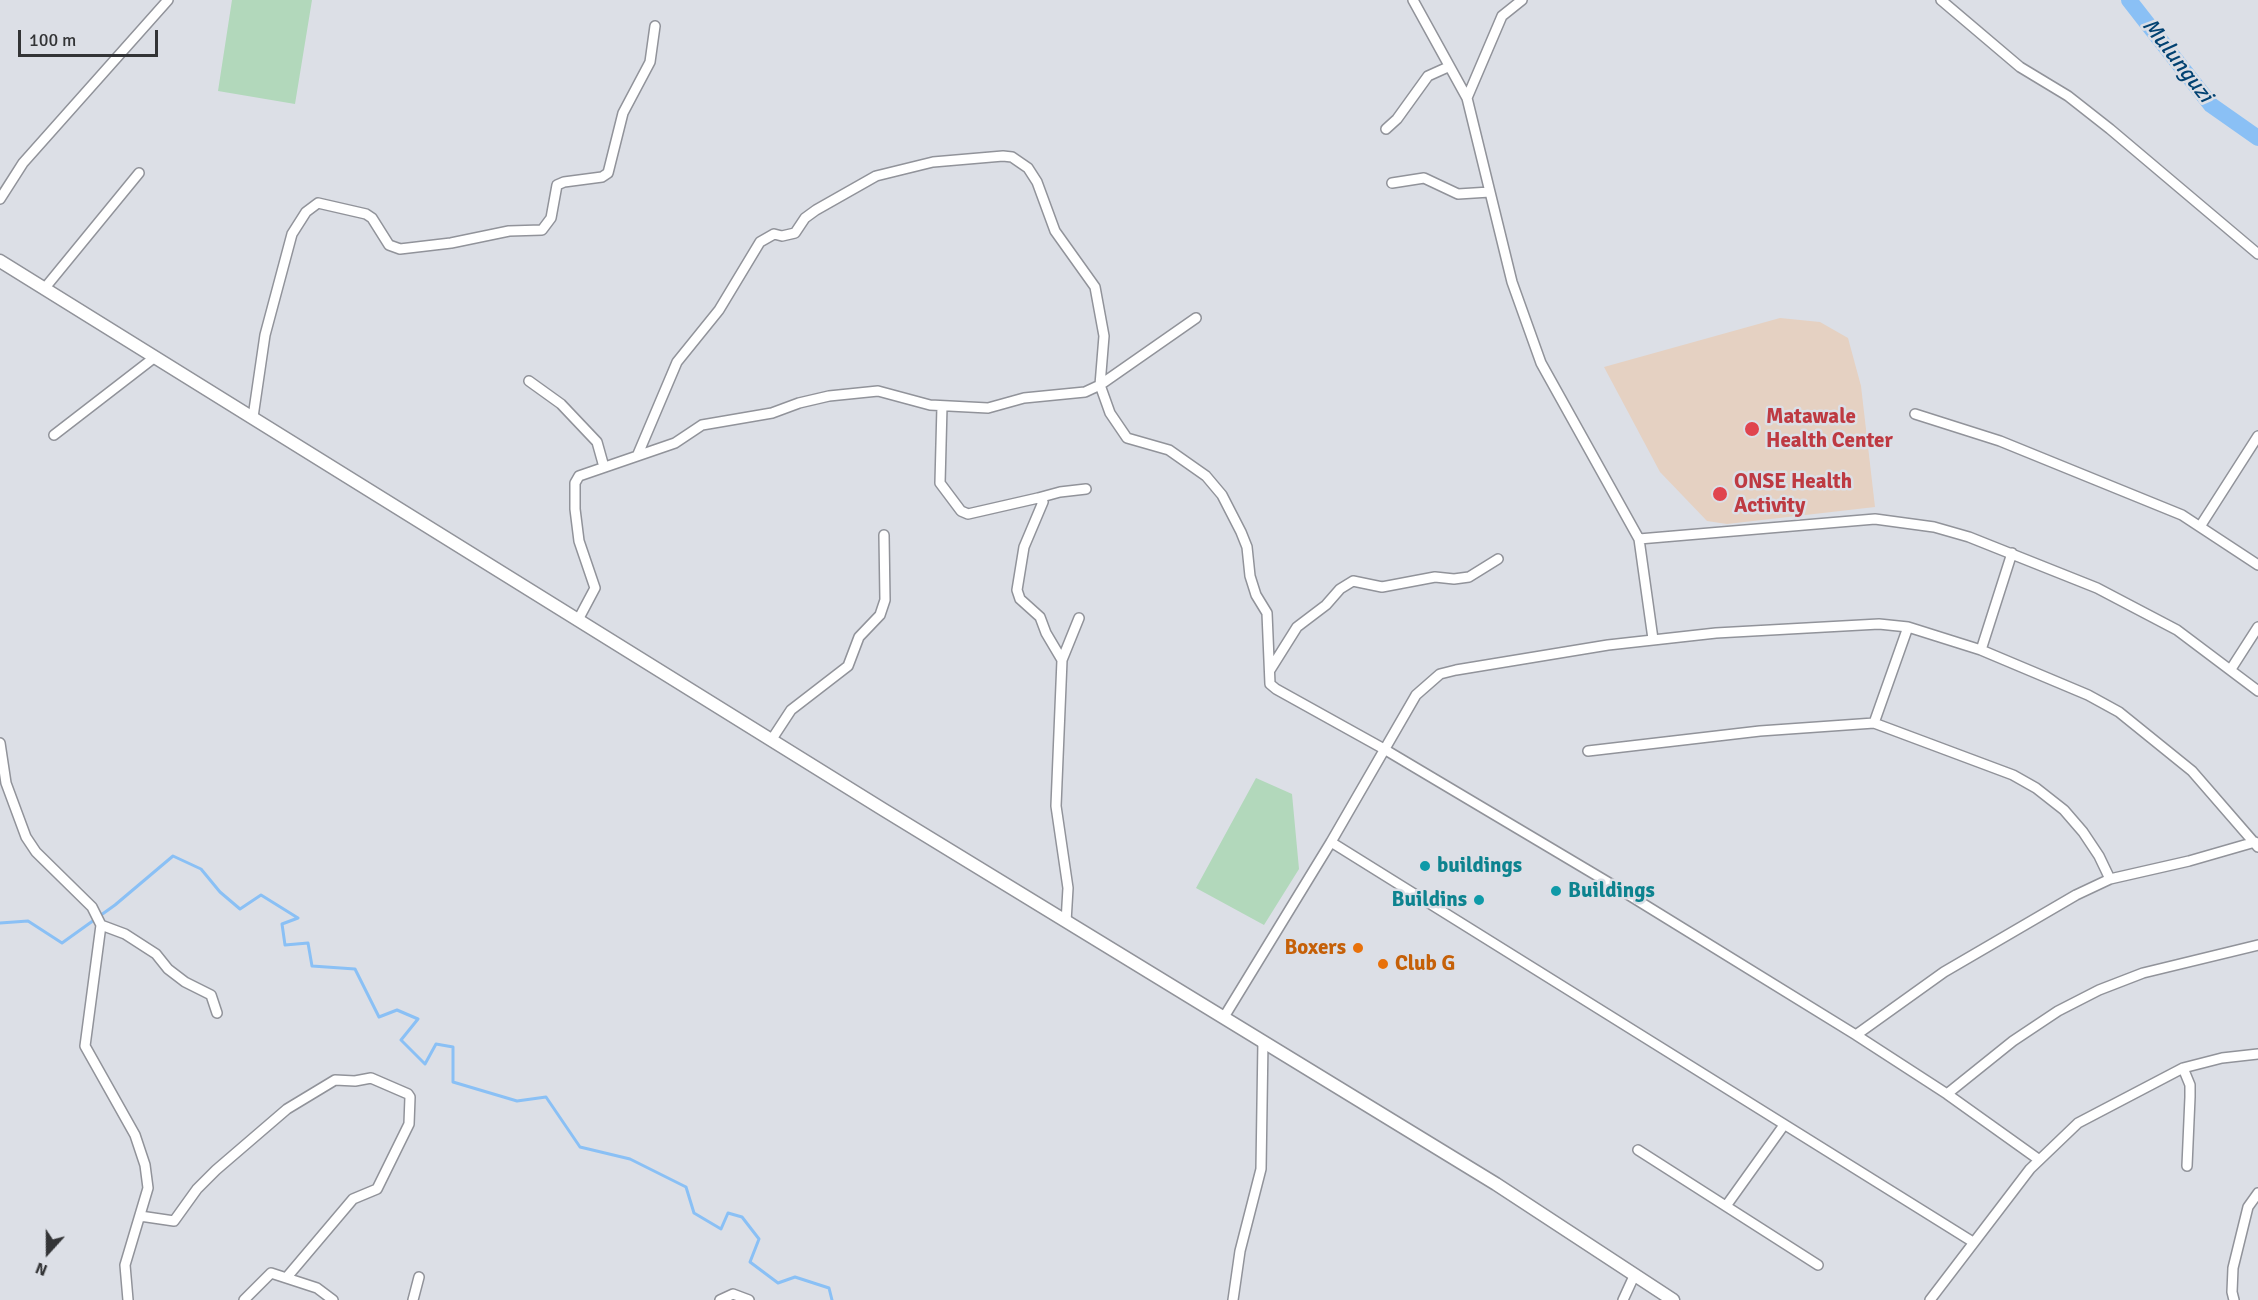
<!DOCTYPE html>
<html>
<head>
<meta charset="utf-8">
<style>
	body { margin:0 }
	#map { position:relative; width:2258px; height:1300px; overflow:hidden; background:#dcdfe6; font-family:Signika,sans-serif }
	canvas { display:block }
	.north { position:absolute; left:18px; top:1222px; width:60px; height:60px; -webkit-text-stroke:4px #dcdfe6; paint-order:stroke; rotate:201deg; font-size:16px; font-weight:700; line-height:24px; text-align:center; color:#333436 }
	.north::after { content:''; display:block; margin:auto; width:21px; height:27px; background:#333436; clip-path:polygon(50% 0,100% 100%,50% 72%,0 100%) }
	.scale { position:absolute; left:18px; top:30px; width:140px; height:27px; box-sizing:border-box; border:3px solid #333436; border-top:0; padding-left:8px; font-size:18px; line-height:21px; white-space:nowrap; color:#333436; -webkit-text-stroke:4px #dcdfe6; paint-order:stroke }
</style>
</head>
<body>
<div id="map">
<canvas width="2258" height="1300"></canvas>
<div class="north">N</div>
<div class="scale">100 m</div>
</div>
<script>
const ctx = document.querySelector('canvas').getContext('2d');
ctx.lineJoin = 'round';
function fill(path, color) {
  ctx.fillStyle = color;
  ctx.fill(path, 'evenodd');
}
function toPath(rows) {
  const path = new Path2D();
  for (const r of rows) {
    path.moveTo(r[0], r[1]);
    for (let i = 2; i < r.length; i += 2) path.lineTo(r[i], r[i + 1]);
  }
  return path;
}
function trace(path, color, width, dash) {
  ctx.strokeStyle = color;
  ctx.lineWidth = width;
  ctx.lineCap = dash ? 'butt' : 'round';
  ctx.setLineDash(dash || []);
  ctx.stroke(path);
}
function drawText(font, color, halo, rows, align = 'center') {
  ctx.font = font + ' Signika,sans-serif';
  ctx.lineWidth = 5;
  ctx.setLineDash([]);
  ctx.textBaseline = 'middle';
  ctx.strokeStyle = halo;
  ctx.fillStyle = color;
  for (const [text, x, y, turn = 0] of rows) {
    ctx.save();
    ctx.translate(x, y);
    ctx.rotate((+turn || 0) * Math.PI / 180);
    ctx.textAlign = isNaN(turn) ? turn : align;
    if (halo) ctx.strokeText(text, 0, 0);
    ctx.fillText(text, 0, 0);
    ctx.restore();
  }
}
const medical = toPath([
	[1780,318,1820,322,1848,338,1861,386,1875,507,1727,524,1707,521,1660,472,1604,367]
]);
const green = toPath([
	[232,0,312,0,295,104,218,91],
	[1256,778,1292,794,1299,869,1264,925,1196,888]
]);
const stream = toPath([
	[0,923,28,921,62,943,115,905,173,856,201,869,220,892,240,909,261,895,298,918,282,924,285,945,308,943,312,966,355,969,379,1017,397,1010,418,1019,401,1040,425,1064,436,1044,453,1047,453,1082,517,1101,546,1097,580,1147,630,1159,686,1187,694,1213,721,1229,728,1213,742,1217,759,1239,750,1262,778,1283,795,1277,829,1288,832,1300]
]);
const river = toPath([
	[2129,0,2211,105,2258,138]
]);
const street = toPath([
	[1413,0,1467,98,1512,282,1541,363,1639,539],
	[1941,0,2020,67,2068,96,2110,129,2258,254],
	[1467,98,1502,16,1522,0],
	[1386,129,1397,119,1428,76,1448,67],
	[1392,183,1424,178,1458,194,1490,192],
	[0,199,23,163,168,0],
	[44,289,139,173],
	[529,381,561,404,597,442,604,467],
	[1100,385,1196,318],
	[942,406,940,483,961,511,968,514,1038,498,1043,502,1024,547,1017,590,1020,599,1040,617,1046,633,1062,660],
	[1915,414,2000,441,2182,515,2258,565],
	[253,417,265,335,292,234,306,212,318,203,366,214,372,218,389,245,400,249,451,243,509,231,542,230,551,218,557,185,564,182,602,177,608,173,623,113,650,62,655,26],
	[54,435,155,357],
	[638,454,677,362,719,310,760,242,774,234,782,236,795,233,805,218,816,210,876,176,933,162,1003,156,1012,157,1028,168,1037,182,1055,231,1095,287,1104,336,1100,385],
	[1038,498,1060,492,1086,489],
	[2201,525,2258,436],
	[578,620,595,588,579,541,575,509,575,483,579,476,675,443,702,425,772,413,799,403,829,396,878,391,930,405,988,408,1024,398,1085,392,1100,385,1110,413,1127,438,1169,450,1206,476,1222,495,1241,532,1247,547,1250,576,1256,595,1267,613,1270,684,1276,689,1384,749,1611,884,1856,1035,1947,1094,2038,1159],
	[1653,639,1639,539,1875,519,1934,527,1969,537,2097,588,2177,630,2258,691],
	[1981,650,2012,553],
	[2231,669,2258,627],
	[1270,670,1297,627,1326,605,1340,589,1353,581,1382,587,1435,577,1454,579,1469,577,1498,559],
	[1874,723,1908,627],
	[772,739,791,710,848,666,859,637,880,615,885,600,884,535],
	[0,743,6,783,26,837,36,852,92,907,101,925,85,1046,135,1135,145,1165,148,1188,125,1265,128,1300],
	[1588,751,1760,731,1874,723,2013,775,2036,788,2064,810,2083,832,2099,856,2110,879],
	[1331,842,1973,1242],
	[1066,922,1068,888,1056,806,1062,660,1079,618],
	[101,925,125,934,156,954,168,969,185,982,211,995,217,1013],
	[1224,1017,1331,842,1416,695,1440,674,1456,670,1608,645,1716,633,1879,624,1908,627,1981,650,2088,695,2119,712,2192,771,2258,847],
	[1856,1035,1944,972,2076,895,2110,879,2189,861,2255,842],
	[2183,1068,2190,1085,2190,1097,2187,1166],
	[1947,1094,2013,1041,2058,1011,2099,990,2143,973,2258,945],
	[1638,1150,1818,1265],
	[1726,1206,1784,1125],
	[140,1216,174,1221,197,1189,216,1170,287,1109,335,1080,355,1081,371,1078,408,1094,410,1097,409,1124,377,1189,353,1199,287,1277],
	[244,1300,271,1273,317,1288,333,1300],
	[413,1300,419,1277],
	[720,1300,733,1294,749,1300],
	[1233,1300,1240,1251,1261,1169,1263,1041],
	[1623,1300,1634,1276],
	[1930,1300,2030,1169,2078,1123,2183,1068,2222,1058,2258,1054],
	[2234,1300,2232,1292,2233,1268,2248,1207,2258,1193]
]);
const secondary = toPath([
	[0,261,884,810,1496,1184,1673,1300]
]);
const markers = [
	[1752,429,8,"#e0444e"],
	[1720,494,8,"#e0444e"],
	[1425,866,6,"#0f9aa8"],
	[1556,891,6,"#0f9aa8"],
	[1479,900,6,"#0f9aa8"],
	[1358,948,6,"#e8710a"],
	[1383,964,6,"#e8710a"]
];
const healthNames = [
	["Matawale",1766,417],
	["Health Center",1766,441],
	["ONSE Health",1734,482],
	["Activity",1734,506]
];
const cultureNames = [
	["buildings",1437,866],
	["Buildings",1568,891],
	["Buildins",1467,900,"right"]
];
const foodNames = [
	["Boxers",1346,948],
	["Club G",1395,964,"left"]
];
const waterNames = [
	["Mulunguzi",2177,61,52]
];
fill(medical, '#e5d1c2');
fill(green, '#b2d8bb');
trace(stream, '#8ac0f5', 3);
trace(river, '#8ac0f5', 16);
trace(street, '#91939a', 12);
trace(secondary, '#91939a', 15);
trace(street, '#fff', 9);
trace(secondary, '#fff', 12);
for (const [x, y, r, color] of markers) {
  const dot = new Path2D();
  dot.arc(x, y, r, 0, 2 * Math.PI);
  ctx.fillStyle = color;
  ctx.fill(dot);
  trace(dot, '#dcdfe6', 2);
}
drawText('bold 21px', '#be3a42', '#dcdfe6', healthNames, 'left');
drawText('bold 21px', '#0d838f', '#dcdfe6', cultureNames, 'left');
drawText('bold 21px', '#c56008', '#dcdfe6', foodNames, 'right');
drawText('italic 22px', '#024272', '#dcdfe6', waterNames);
</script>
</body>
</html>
